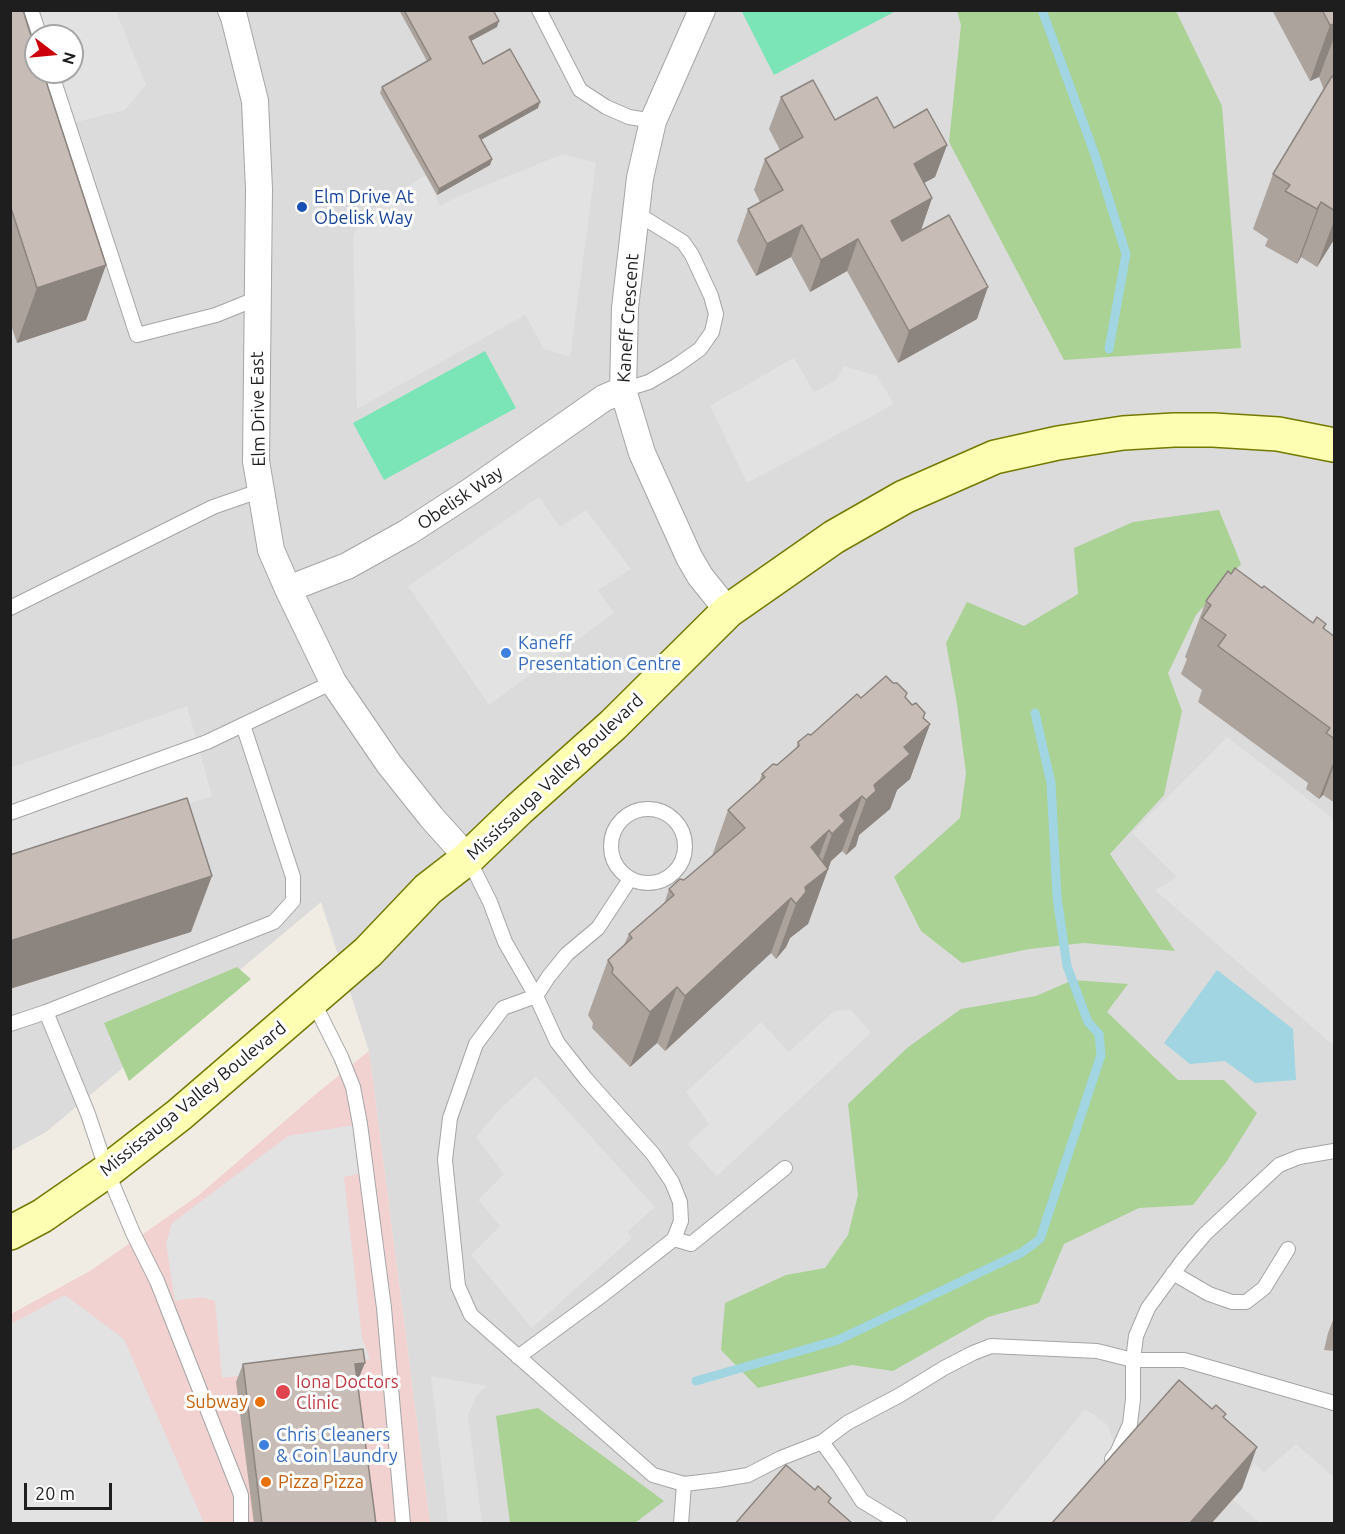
<!DOCTYPE html>
<html>
<head>
<meta charset="utf-8">
<style>
	body { margin:0 }
	#map { position:relative; width:1345px; height:1534px; overflow:hidden; background:#f0ebe3; font-family:Ubuntu,sans-serif }
	canvas { display:block }
	.frame { position:absolute; inset:0; border:12px solid #1e1e1e; pointer-events:none }
	.north { position:absolute; left:24px; top:24px; width:60px; height:60px; box-sizing:border-box; background:#fff; border:2px solid #a5a5a5; border-radius:50%; rotate:106deg; font-size:16px; font-weight:700; line-height:24px; text-align:center; color:#1e1e1e }
	.north::after { content:''; display:block; margin:auto; width:21px; height:27px; background:#cc000a; clip-path:polygon(50% 0,100% 100%,50% 72%,0 100%) }
	.scale { position:absolute; left:24px; top:1483px; width:88px; height:27px; box-sizing:border-box; border:3px solid #1e1e1e; border-top:0; padding-left:8px; font-size:18px; line-height:21px; white-space:nowrap; color:#1e1e1e; -webkit-text-stroke:4px #fff; paint-order:stroke }
</style>
</head>
<body>
<div id="map">
<canvas width="1345" height="1534"></canvas>
<div class="frame"></div>
<div class="north">N</div>
<div class="scale">20 m</div>
</div>
<script>
const ctx = document.querySelector('canvas').getContext('2d');
ctx.lineJoin = 'round';
function fill(path, color) {
  ctx.fillStyle = color;
  ctx.fill(path, 'evenodd');
}
function toPath(rows) {
  const path = new Path2D();
  for (const r of rows) {
    if (r.length === 3) {
      path.moveTo(r[0] + r[2], r[1]);
      path.arc(r[0], r[1], r[2], 0, 2 * Math.PI);
      continue;
    }
    path.moveTo(r[0], r[1]);
    for (let i = 2; i < r.length; i += 2) path.lineTo(r[i], r[i + 1]);
  }
  return path;
}
function trace(path, color, width, dash) {
  ctx.strokeStyle = color;
  ctx.lineWidth = width;
  ctx.lineCap = dash ? 'butt' : 'round';
  ctx.setLineDash(dash || []);
  ctx.stroke(path);
}
function drawText(font, color, halo, rows, align = 'center') {
  ctx.font = font + ' Ubuntu,sans-serif';
  ctx.lineWidth = 6;
  ctx.setLineDash([]);
  ctx.textBaseline = 'middle';
  ctx.strokeStyle = halo;
  ctx.fillStyle = color;
  for (const [text, x, y, turn = 0] of rows) {
    ctx.save();
    ctx.translate(x, y);
    ctx.rotate((+turn || 0) * Math.PI / 180);
    ctx.textAlign = isNaN(turn) ? turn : align;
    if (halo) ctx.strokeText(text, 0, 0);
    ctx.fillText(text, 0, 0);
    ctx.restore();
  }
}
const residential = toPath([
	[11,11,1334,11,1334,1523,430,1523,369,1051,321,902,46,1132,11,1151],
	[36,36,72,36,72,72,36,72]
]);
const commercial = toPath([
	[369,1051,430,1523,11,1524,11,1314,90,1271,199,1195,316,1094]
]);
const forest = toPath([
	[957,11,1176,11,1222,106,1241,348,1064,360,949,142,961,25],
	[1219,510,1241,564,1196,615,1168,673,1182,711,1164,795,1110,854,1175,951,1084,943,1029,949,962,963,921,931,894,877,960,818,966,773,957,704,946,643,967,602,1024,626,1078,594,1074,548,1133,522],
	[237,967,251,979,129,1081,104,1023],
	[1073,980,1128,984,1107,1012,1178,1080,1224,1080,1257,1113,1227,1161,1193,1205,1139,1208,1064,1244,1039,1303,988,1317,893,1371,852,1365,758,1388,721,1350,725,1303,786,1275,825,1268,848,1235,858,1195,848,1104,907,1048,961,1009,1036,996],
	[538,1408,664,1501,635,1523,510,1523,496,1416]
]);
const pitch = toPath([
	[741,10,896,10,896,11,774,75],
	[485,351,516,408,384,480,353,423]
]);
const parking = toPath([
	[31,11,116,11,146,85,125,110,68,124,51,72,72,72,72,36,40,36],
	[563,154,596,163,570,357,544,349,525,315,357,409,353,238,361,216,426,175,440,206,459,196],
	[794,358,814,392,836,380,844,366,877,376,894,404,747,483,710,406],
	[539,497,560,527,586,510,631,569,598,590,614,613,489,705,408,586],
	[187,706,212,796,11,864,10,768],
	[1227,737,1334,819,1334,1046,1155,890,1177,877,1132,833],
	[851,1010,871,1033,717,1176,687,1144,709,1124,686,1092,761,1022,789,1052,834,1011],
	[536,1076,655,1207,627,1232,632,1238,532,1328,471,1255,500,1226,478,1200,504,1174,476,1137,500,1109],
	[360,1124,366,1172,344,1177,362,1338,370,1359,222,1378,215,1301,201,1297,175,1301,166,1243,172,1223,288,1136],
	[65,1295,124,1339,204,1523,11,1523,11,1324],
	[431,1376,487,1386,477,1395,468,1415,482,1523,448,1523],
	[1085,1409,1108,1425,1117,1453,1055,1523,990,1524],
	[1296,1444,1334,1477,1334,1523,1260,1523,1226,1494,1255,1464,1264,1472]
]);
const water = toPath([
	[1217,970,1293,1029,1296,1080,1255,1083,1225,1061,1190,1064,1164,1043]
]);
const stream = toPath([
	[1042,10,1095,155,1126,254,1109,349],
	[696,1381,838,1340,1021,1253,1040,1239,1101,1055,1099,1034,1088,1022,1067,966,1057,897,1051,783,1035,713]
]);
const lane = toPath([
	[31,10,40,36],
	[539,10,580,90,606,107,629,117,653,121],
	[51,72,137,335,216,315,258,298],
	[623,390,649,382,676,366,700,349,712,332,716,314,711,296,692,255,683,242,636,213],
	[10,608,213,507,262,490],
	[648,846,37],
	[10,813,207,742,333,682],
	[468,858,490,902,505,942,536,996,557,1042,586,1079,653,1154,672,1182,680,1202,681,1221,674,1239,605,1293,518,1357],
	[630,879,598,928,567,954,549,976,536,996,503,1008,476,1044,450,1118,445,1160,458,1286,471,1315,653,1475,684,1484,718,1480,748,1475,781,1458,822,1442,847,1423,900,1395,944,1368,973,1353,991,1346,1097,1351,1133,1360,1184,1360,1334,1403],
	[313,1001,341,1057,353,1087,360,1124,384,1308,403,1524],
	[46,1012,88,1114,107,1171,133,1233,157,1281,241,1495,241,1524],
	[10,1024,46,1012,274,922,293,901,293,877,243,725],
	[674,1239,691,1244,785,1168],
	[1173,1273,1209,1294,1232,1302,1246,1302,1264,1288,1288,1249],
	[822,1442,840,1467,862,1501,900,1524],
	[1112,1459,1117,1453,1130,1424,1133,1399,1133,1360,1136,1336,1148,1308,1183,1260,1205,1234,1279,1165,1299,1157,1334,1151],
	[681,1524,684,1484]
]);
const street = toPath([
	[231,10,234,17,255,101,259,189,256,461,271,550,288,589,333,682,389,764,432,818,468,858],
	[702,10,653,121,640,178,625,308,623,390,642,453,689,557,700,576,728,611],
	[288,589,347,566,408,532,471,491,604,398,623,390]
]);
const secondary = toPath([
	[10,1233,42,1216,107,1171,179,1115,368,952,428,889,468,858,519,809,613,725,728,611,834,537,904,497,995,457,1058,443,1123,433,1174,430,1213,430,1278,434,1334,445]
]);
const wall = toPath([
	[10,10,106,265,86,320,17,343,10,322],
	[399,10,493,10,497,27,471,41,483,64,538,108,481,140,492,159,490,165,437,195,380,93,382,87,427,61],
	[1272,10,1335,10,1335,238,1317,267,1301,257,1297,264,1265,246,1268,239,1253,229,1273,174,1324,90,1319,77,1310,81],
	[781,97,835,120,894,128,947,145,935,177,924,183,932,198,921,230,977,319,898,363,847,271,810,292,791,257,756,276,737,241,748,209,760,202,754,190,765,159,780,150,769,129],
	[1231,574,1262,588,1313,623,1326,624,1324,629,1335,637,1335,803,1323,795,1319,799,1306,789,1308,783,1198,702,1202,690,1181,674,1187,659,1185,657,1206,601],
	[905,697,930,724,910,779,897,790,890,809,859,835,856,846,846,855,842,851,831,861,808,924,790,938,786,947,776,959,771,953,665,1051,657,1043,630,1067,592,1028,593,1023,588,1015,608,960,624,945,629,934,664,904,669,889,684,880,712,856,728,810,759,782,762,774,777,765,796,749,798,742,811,735,861,698],
	[1335,1315,1335,1351,1324,1350,1328,1333],
	[243,1364,358,1380,357,1380,376,1524,254,1524,236,1382]
]);
const shadedWall = toPath([
	[499,21,497,27,467,43,469,37],
	[1335,24,1335,35,1319,77,1310,81,1330,25],
	[540,102,538,108,477,142,479,136],
	[947,145,935,177,902,195,914,164],
	[492,159,490,165,437,195,439,189],
	[932,198,921,230,879,253,891,221],
	[1321,202,1301,257,1297,264,1317,209],
	[1335,218,1335,238,1317,267],
	[802,225,791,257,756,276,767,244],
	[858,239,847,271,810,292,821,260],
	[106,265,86,320,17,343,37,288],
	[988,287,977,319,898,363,909,331],
	[930,724,910,779,897,790,890,809,859,835,856,846,846,855,866,800,874,785,904,747],
	[1335,758,1335,763,1323,795,1319,799],
	[862,796,842,851,831,861,808,924,790,938,786,947,776,959,796,904,811,847,829,830,809,883,816,879,832,834,840,815],
	[212,876,191,932,10,989,10,941],
	[791,898,771,953,665,1051,685,996],
	[677,987,657,1043,630,1067,650,1012],
	[365,1363,358,1380,349,1381,355,1364],
	[1257,1447,1242,1489,1211,1524,1189,1524]
]);
const building = toPath([
	[10,10,23,10,36,52,36,72,43,72,106,265,37,288,10,205,10,10],
	[404,10,493,10,499,21,469,37,483,64,510,49,540,102,479,136,492,159,439,189,382,87,431,59,404,10],
	[1322,10,1335,10,1335,24,1330,25,1322,10],
	[1332,76,1335,79,1335,211,1321,202,1317,209,1285,191,1290,185,1273,174,1332,76],
	[813,80,835,120,877,97,894,128,927,109,947,145,914,164,932,198,891,221,902,241,949,215,988,287,909,331,858,239,821,260,802,225,767,244,748,209,783,190,765,159,803,137,781,97,813,80],
	[1235,568,1262,588,1264,586,1313,623,1317,617,1326,624,1323,628,1335,637,1335,739,1326,733,1330,728,1218,646,1226,635,1202,618,1211,605,1206,601,1228,571,1231,574,1235,568],
	[886,676,893,683,897,683,907,693,905,697,912,705,916,703,925,713,923,718,930,724,904,747,910,754,874,785,876,791,866,800,862,796,840,815,845,821,832,834,829,830,811,847,828,869,805,887,806,892,796,904,791,898,685,996,677,987,650,1012,612,973,613,968,608,960,632,938,629,934,674,895,669,889,680,879,684,880,745,828,728,810,765,777,762,774,773,764,777,765,799,746,798,742,808,734,811,735,857,694,861,698,886,676],
	[187,798,212,876,10,941,10,855,187,798],
	[363,1349,365,1363,355,1364,376,1524,262,1524,243,1364,363,1349],
	[1179,1380,1212,1409,1216,1405,1226,1414,1223,1417,1257,1447,1189,1524,1051,1524,1179,1380],
	[786,1465,815,1490,818,1486,831,1498,828,1502,853,1524,735,1524,786,1465]
]);
const markers = [
	[302,207,6,"#1a4fb4"],
	[506,653,6,"#3f7fe0"],
	[283,1392,8,"#e0444e"],
	[260,1402,6,"#e8710a"],
	[264,1445,6,"#3f7fe0"],
	[266,1482,6,"#e8710a"]
];
const transitNames = [
	["Elm Drive At",314,197],
	["Obelisk Way",314,218]
];
const streetNames = [
	["Kaneff Crescent",628,318,-86],
	["Elm Drive East",258,409,-91],
	["Obelisk Way",460,498,-34],
	["Mississauga Valley Boulevard",555,777,-43],
	["Mississauga Valley Boulevard",193,1099,-39]
];
const shopNames = [
	["Kaneff",518,643],
	["Presentation Centre",518,664],
	["Chris Cleaners",276,1435],
	["& Coin Laundry",276,1456]
];
const healthNames = [
	["Iona Doctors",296,1382],
	["Clinic",296,1403]
];
const foodNames = [
	["Subway",248,1402],
	["Pizza Pizza",278,1482,"left"]
];
fill(residential, '#dcdbdb');
fill(commercial, '#f2d1d1');
fill(forest, '#aad295');
fill(pitch, '#7be5b7');
fill(parking, '#e2e2e2');
fill(water, '#a0d5e1');
trace(stream, '#a0d5e1', 9);
trace(lane, '#a5a5a5', 16);
trace(street, '#a5a5a5', 28);
trace(secondary, '#737a00', 36);
trace(lane, '#fff', 14);
trace(street, '#fff', 26);
trace(secondary, '#fefeb3', 33);
fill(wall, '#aca39d');
fill(shadedWall, '#8c847f');
fill(building, '#c8bdb6');
trace(building, '#8c847f', 1.5);
for (const [x, y, r, color] of markers) {
  const dot = new Path2D();
  dot.arc(x, y, r, 0, 2 * Math.PI);
  ctx.fillStyle = color;
  ctx.fill(dot);
  trace(dot, '#fff', 2);
}
drawText('18px', '#164399', '#fff', transitNames, 'left');
drawText('18px', '#1e1e1e', '#fff', streetNames);
drawText('18px', '#366cbe', '#fff', shopNames, 'left');
drawText('18px', '#be3a42', '#fff', healthNames, 'left');
drawText('18px', '#c56008', '#fff', foodNames, 'right');
</script>
</body>
</html>
